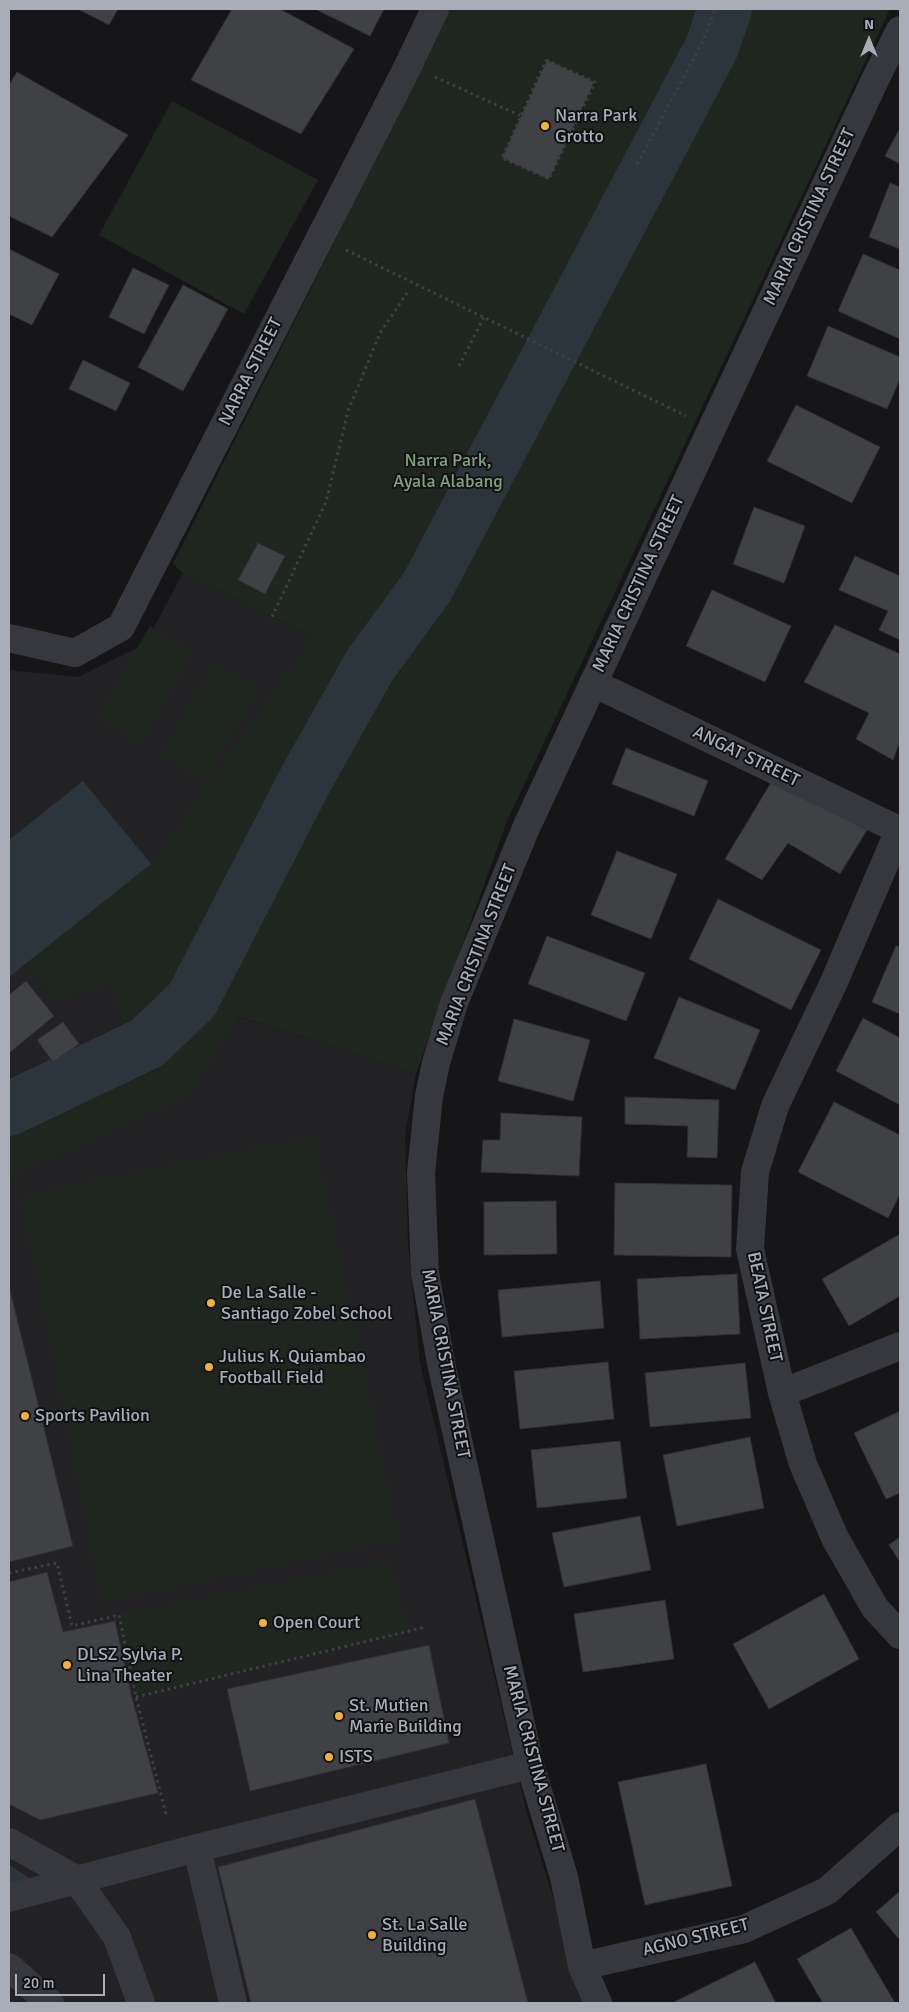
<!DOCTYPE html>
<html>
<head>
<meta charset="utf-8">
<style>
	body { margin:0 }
	#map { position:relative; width:909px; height:2012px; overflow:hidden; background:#161618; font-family:Signika,sans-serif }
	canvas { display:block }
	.frame { position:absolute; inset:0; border:10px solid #a8adb8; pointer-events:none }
	.north { position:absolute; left:844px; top:15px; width:50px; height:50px; -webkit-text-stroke:4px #111113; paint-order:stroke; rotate:0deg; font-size:14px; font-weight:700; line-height:20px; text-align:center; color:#a8adb8 }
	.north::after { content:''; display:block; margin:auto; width:18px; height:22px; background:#a8adb8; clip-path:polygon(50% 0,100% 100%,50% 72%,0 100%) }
	.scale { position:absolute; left:15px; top:1974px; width:90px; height:22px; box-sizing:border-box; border:2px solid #a8adb8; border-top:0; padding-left:6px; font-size:15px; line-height:18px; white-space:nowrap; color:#a8adb8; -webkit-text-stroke:4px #111113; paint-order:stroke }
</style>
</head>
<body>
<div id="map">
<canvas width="909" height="2012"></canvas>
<div class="frame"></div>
<div class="north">N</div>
<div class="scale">20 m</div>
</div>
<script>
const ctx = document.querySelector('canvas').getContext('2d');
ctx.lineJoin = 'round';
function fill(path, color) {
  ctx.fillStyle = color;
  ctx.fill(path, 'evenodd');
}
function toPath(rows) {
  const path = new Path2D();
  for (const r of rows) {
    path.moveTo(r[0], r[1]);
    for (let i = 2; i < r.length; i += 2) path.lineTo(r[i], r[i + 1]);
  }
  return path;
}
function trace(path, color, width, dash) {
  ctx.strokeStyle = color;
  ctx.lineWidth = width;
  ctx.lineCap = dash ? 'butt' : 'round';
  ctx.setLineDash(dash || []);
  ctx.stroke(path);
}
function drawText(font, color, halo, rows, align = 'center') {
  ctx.font = font + ' Signika,sans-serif';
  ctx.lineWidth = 4;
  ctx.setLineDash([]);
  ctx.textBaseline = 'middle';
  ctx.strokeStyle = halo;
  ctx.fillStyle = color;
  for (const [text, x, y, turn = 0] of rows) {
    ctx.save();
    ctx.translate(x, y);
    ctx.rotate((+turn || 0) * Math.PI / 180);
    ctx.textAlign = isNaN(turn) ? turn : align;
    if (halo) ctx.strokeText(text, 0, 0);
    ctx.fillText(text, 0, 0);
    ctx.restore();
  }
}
const built = toPath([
	[183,573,370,665,205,1006,416,1074,405,1135,408,1244,420,1363,526,1810,586,2003,9,2003,9,670,78,677,145,644]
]);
const green = toPath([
	[448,9,890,9,507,821,416,1074,237,1016,191,1095,9,1177,9,1086,123,1030,112,985,56,999,27,963,151,864,313,637,183,573,173,564,420,70],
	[172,101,318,180,244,314,99,235],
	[150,626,194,651,141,744,96,718],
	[214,663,258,689,205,781,160,756],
	[314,1136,399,1539,103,1603,20,1196],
	[391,1561,408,1632,136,1697,119,1615]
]);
const water = toPath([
	[83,781,151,864,9,977,9,840],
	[9,1865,33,1880,9,1887]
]);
const river = toPath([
	[9,1109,147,1043,192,1000,307,777,370,665,427,587,711,49,725,9]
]);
const building = toPath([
	[78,9,118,9,109,25,78,9],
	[232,9,280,9,354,49,301,134,191,80,232,9],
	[315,9,384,9,370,36,315,9],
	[547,60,594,82,549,179,502,158,547,60],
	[17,72,128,135,52,237,9,216,9,85,17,72],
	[900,128,900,164,885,156,900,128],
	[890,183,900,187,900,249,869,237,890,183],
	[9,249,59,274,32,325,9,314,9,249],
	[863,254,900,270,900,339,838,311,863,254],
	[133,268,169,285,144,334,109,317,133,268],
	[183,285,228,309,183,391,138,367,183,285],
	[828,326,900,357,900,379,887,409,807,376,828,326],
	[83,360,130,383,116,411,69,389,83,360],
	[796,405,880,447,852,503,767,461,796,405],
	[754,507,805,526,784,583,733,564,754,507],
	[258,543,285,556,265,594,238,580,258,543],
	[855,556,900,576,900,640,879,630,888,611,839,590,855,556],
	[712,590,791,626,765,682,686,646,712,590],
	[835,625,900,654,900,741,893,760,856,739,869,713,804,682,835,625],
	[626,748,708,781,694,816,612,784,626,748],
	[772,781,867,830,840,874,788,843,762,880,725,859,772,781],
	[617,851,677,874,651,939,591,915,617,851],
	[718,899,821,950,791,1010,689,959,718,899],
	[547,936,645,973,626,1021,528,984,547,936],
	[896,946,900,947,900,1014,872,1002,896,946],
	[26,981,54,1016,9,1053,9,995,26,981],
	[679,997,760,1030,735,1090,654,1058,679,997],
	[863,1018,900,1038,900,1105,836,1071,863,1018],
	[514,1019,590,1040,573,1101,498,1081,514,1019],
	[63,1022,79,1044,53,1062,37,1040,63,1022],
	[625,1097,719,1100,717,1158,687,1157,688,1126,625,1124,625,1097],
	[834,1102,900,1135,900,1194,888,1218,798,1172,834,1102],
	[501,1113,582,1117,579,1176,481,1172,483,1140,500,1140,501,1113],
	[615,1183,732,1185,731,1257,614,1255,615,1183],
	[556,1201,557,1254,484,1255,484,1202,556,1201],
	[900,1234,900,1296,849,1326,822,1279,900,1234],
	[737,1274,740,1334,640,1339,637,1279,737,1274],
	[600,1281,604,1328,502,1337,498,1290,600,1281],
	[9,1286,73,1546,9,1562,9,1286],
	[608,1362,614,1419,520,1429,514,1371,608,1362],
	[745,1363,751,1418,650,1427,645,1373,745,1363],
	[900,1411,900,1493,886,1499,854,1433,900,1411],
	[750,1437,764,1508,677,1526,663,1455,750,1437],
	[620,1441,627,1498,537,1508,531,1450,620,1441],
	[640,1516,651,1570,564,1587,552,1533,640,1516],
	[900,1537,900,1562,889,1545,900,1537],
	[47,1572,63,1632,115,1621,132,1698,158,1793,40,1820,9,1804,9,1582,47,1572],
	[824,1594,859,1659,769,1709,733,1644,824,1594],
	[665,1600,674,1659,583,1672,574,1614,665,1600],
	[429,1645,449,1743,250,1791,227,1689,429,1645],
	[706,1764,732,1886,645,1905,618,1782,706,1764],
	[475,1799,528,2003,251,2003,218,1867,475,1799],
	[900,1891,900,1940,876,1912,900,1891],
	[851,1928,895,2003,823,2003,797,1959,851,1928],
	[755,1962,776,2003,672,2003,755,1962]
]);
const path = toPath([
	[546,60,595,82,549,179,502,158,546,60],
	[435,77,521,116],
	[637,164,703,41,715,9],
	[346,250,686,416],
	[459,366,484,317],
	[272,617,326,502,348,411,380,333,407,293],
	[9,1573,57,1563,72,1626,119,1615,136,1697,167,1818],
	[136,1697,426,1627]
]);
const minor = toPath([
	[9,638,75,653,121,627,406,70,435,9],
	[593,683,899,830],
	[900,828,834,982,775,1106,755,1172,750,1249,782,1393,803,1464,835,1538,875,1608,900,1635],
	[782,1393,900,1346],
	[9,1842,76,1879,117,1937,141,2003],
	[197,1848,233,2003],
	[9,1898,197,1848,530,1765],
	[582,1966,744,1929,827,1891,900,1826],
	[9,1967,50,2003],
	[598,2003,582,1966,564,1877,530,1765,441,1363,425,1273,421,1173,429,1096,436,1063,454,1003,526,828,712,428,874,82,900,30]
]);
const markers = [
	[545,126,5,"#f2b134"],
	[211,1303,5,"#f2b134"],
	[209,1367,5,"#f2b134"],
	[25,1416,5,"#f2b134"],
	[263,1623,5,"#f2b134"],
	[67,1665,5,"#f2b134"],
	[339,1716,5,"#f2b134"],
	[329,1757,5,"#f2b134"],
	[372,1935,5,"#f2b134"]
];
const poiNames = [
	["Narra Park",555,116],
	["Grotto",555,137],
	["De La Salle -",221,1293],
	["Santiago Zobel School",221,1314],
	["Julius K. Quiambao",219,1357],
	["Football Field",219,1378],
	["Sports Pavilion",35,1416],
	["Open Court",273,1623],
	["DLSZ Sylvia P.",77,1655],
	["Lina Theater",77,1676],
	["St. Mutien",349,1706],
	["Marie Building",349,1727],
	["ISTS",339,1757],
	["St. La Salle",382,1925],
	["Building",382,1946]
];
const streetNames = [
	["MARIA CRISTINA STREET",810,217,-65],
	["NARRA STREET",251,372,-63],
	["MARIA CRISTINA STREET",639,584,-65],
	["ANGAT STREET",746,757,26],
	["MARIA CRISTINA STREET",477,955,-69],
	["BEATA STREET",764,1307,78],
	["MARIA CRISTINA STREET",445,1364,79],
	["MARIA CRISTINA STREET",533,1759,75],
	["AGNO STREET",696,1938,-14]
];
const parkNames = [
	["Narra Park,",448,461],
	["Ayala Alabang",448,482]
];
fill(built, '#222225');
fill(green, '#1e261f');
fill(water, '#2c353c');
trace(river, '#2c353c', 54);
fill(building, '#404145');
trace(building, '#303034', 1);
trace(path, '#3d3f44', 3, [2.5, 4]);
trace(minor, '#37383d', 28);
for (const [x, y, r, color] of markers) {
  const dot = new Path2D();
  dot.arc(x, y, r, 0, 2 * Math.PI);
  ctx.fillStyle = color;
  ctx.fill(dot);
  trace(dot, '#111113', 2);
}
drawText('18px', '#a8adb8', '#111113', poiNames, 'left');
drawText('18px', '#a8adb8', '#111113', streetNames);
drawText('18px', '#7fa381', '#111113', parkNames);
</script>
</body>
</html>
